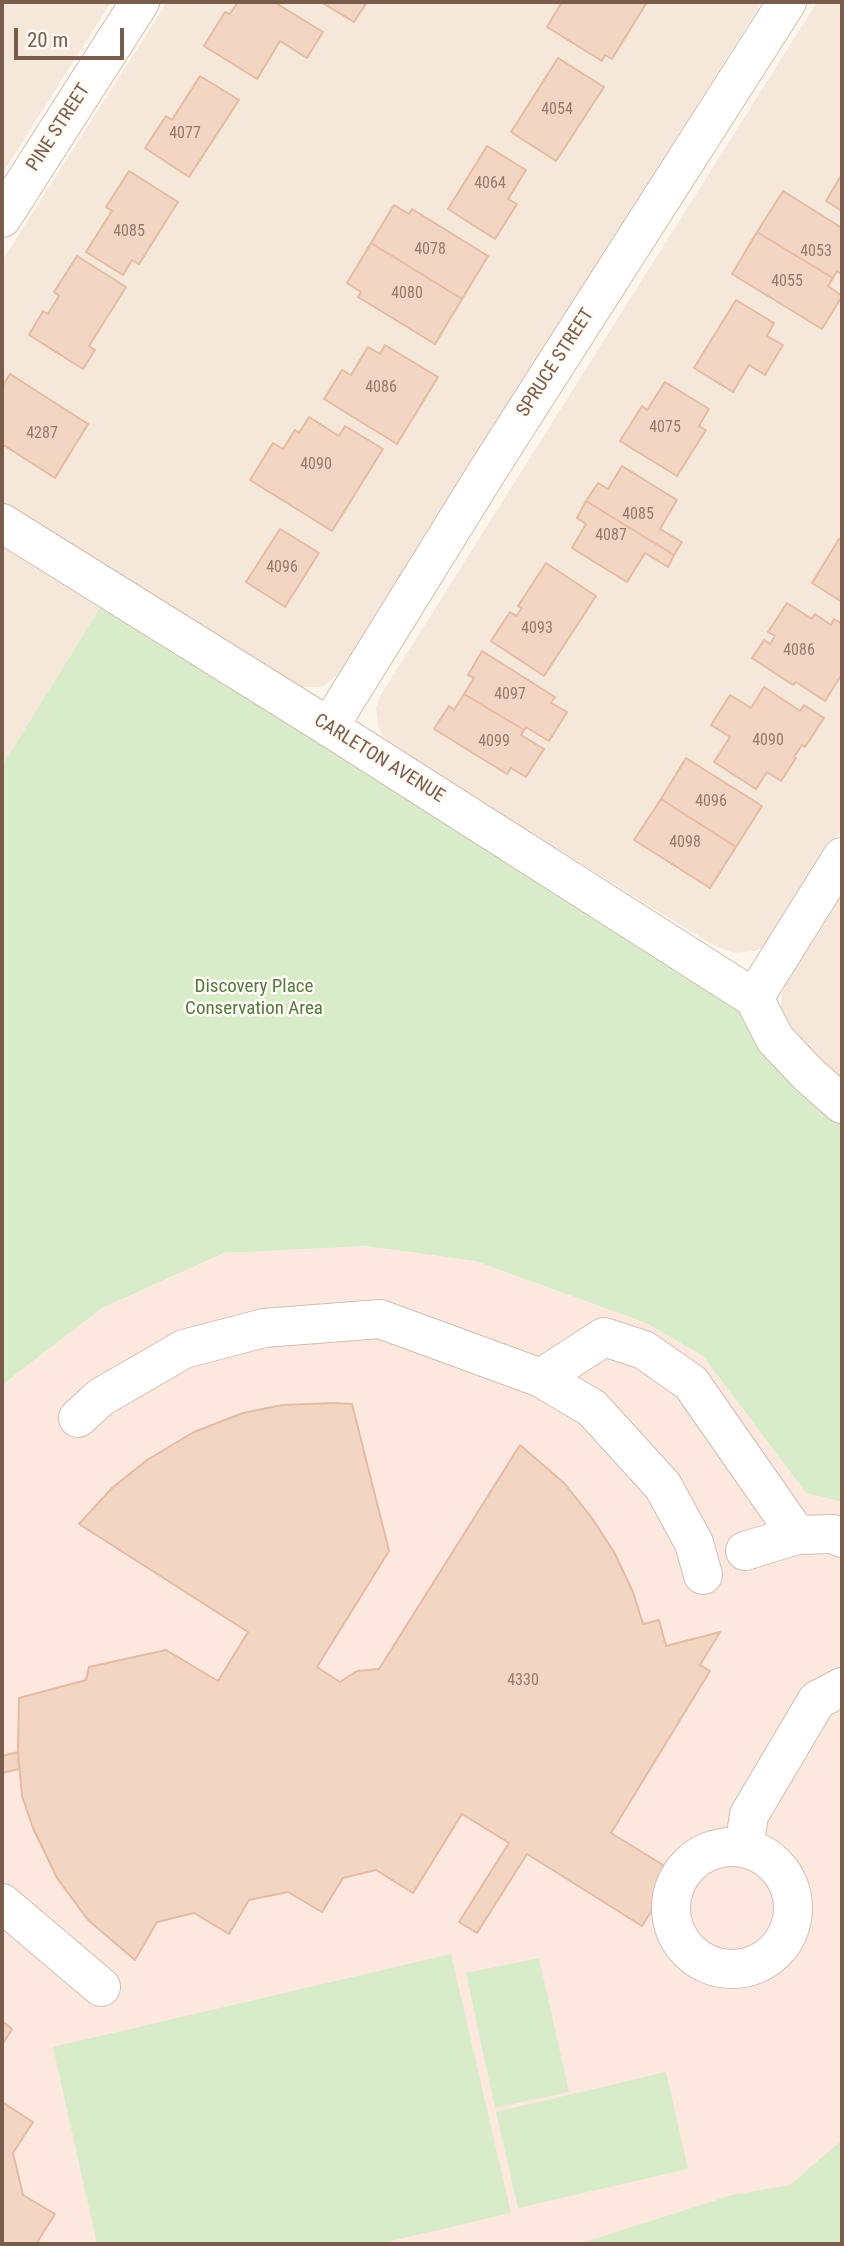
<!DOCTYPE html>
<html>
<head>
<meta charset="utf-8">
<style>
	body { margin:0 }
	#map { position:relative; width:844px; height:2246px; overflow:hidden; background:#fdf6ec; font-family:"Roboto Condensed",sans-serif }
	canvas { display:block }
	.frame { position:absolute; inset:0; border:4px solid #7a5c4d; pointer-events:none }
	.scale { position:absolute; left:14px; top:28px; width:110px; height:32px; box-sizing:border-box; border:4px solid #7a5c4d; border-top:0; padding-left:9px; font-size:21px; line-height:24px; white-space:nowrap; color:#7a5c4d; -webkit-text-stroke:5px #fffaf3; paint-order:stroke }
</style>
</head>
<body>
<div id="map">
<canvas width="844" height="2246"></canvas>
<div class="frame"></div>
<div class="scale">20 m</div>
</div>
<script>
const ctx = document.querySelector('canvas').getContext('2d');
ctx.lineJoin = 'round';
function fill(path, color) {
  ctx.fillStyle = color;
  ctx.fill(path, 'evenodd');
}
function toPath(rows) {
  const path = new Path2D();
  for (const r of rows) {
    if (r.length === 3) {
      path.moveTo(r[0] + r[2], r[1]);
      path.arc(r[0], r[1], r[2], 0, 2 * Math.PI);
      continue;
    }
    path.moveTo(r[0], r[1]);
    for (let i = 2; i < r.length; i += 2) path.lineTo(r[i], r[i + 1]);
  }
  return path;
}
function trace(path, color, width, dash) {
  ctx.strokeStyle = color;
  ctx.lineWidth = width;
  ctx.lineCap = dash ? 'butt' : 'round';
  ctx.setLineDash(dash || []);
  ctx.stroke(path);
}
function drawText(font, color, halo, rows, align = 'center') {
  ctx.font = font + ' "Roboto Condensed",sans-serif';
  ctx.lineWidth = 5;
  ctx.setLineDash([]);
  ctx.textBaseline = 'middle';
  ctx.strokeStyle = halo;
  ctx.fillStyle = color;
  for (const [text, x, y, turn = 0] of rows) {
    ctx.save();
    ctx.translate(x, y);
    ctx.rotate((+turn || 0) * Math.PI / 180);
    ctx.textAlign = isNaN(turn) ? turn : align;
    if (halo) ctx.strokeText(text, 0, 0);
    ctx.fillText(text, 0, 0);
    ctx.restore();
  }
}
const residential = toPath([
	[2,2,111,2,2,174],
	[167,2,762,2,338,675,322,687,298,687,288,683,2,502,2,261],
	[817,2,842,2,842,829,778,931,764,947,755,951,735,953,713,945,388,744,378,726,376,708,380,696],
	[2,543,101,606,2,766],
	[842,895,842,1091,786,1034,781,1006,783,989,792,973]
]);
const commercial = toPath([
	[365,1246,475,1261,646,1323,703,1356,806,1493,842,1502,842,2244,2,2244,2,1385,102,1308,224,1253]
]);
const green = toPath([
	[101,606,721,991,842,1117,842,1502,806,1493,703,1356,646,1323,475,1261,365,1246,224,1253,102,1308,2,1385,2,766],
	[451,1954,511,2213,378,2244,97,2244,53,2047],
	[539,1958,569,2092,495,2108,466,1973],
	[666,2072,688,2169,518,2208,496,2112],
	[842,2140,842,2244,578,2244,732,2195,790,2185]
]);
const building = toPath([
	[238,2,274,2,323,32,307,58,280,41,257,79,204,46,225,12,230,14,238,2],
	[321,2,367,2,354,22,321,2],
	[562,2,647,2,612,59,605,55,602,61,547,27,562,2],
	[558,58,604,87,556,161,511,132,558,58],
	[200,76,239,100,189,177,145,148,166,116,172,120,200,76],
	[487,146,526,170,508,199,517,204,495,239,448,209,487,146],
	[129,171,178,202,139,264,132,260,123,275,86,252,112,211,106,207,129,171],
	[842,174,842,211,826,201,842,174],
	[783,191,842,228,842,275,837,271,833,278,757,232,783,191],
	[394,205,409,214,412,209,488,256,462,299,371,243,394,205],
	[757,232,833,278,828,286,842,296,822,329,732,274,757,232],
	[371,243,462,299,435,344,358,297,361,292,347,283,371,243],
	[77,256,126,287,89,346,95,350,83,369,29,335,43,311,48,314,59,296,54,292,77,256],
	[736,300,774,323,767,336,783,345,765,375,749,365,733,392,694,368,736,300],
	[385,345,438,377,397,444,324,399,342,370,351,375,368,347,380,354,385,345],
	[10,374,88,424,55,478,2,444,2,387,10,374],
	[665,382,709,409,699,426,706,430,677,476,620,441,642,406,647,410,665,382],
	[309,417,339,436,345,426,383,449,332,531,250,480,273,443,283,449,295,430,299,433,309,417],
	[622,466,677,500,660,529,682,542,674,555,586,501,598,483,608,489,622,466],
	[586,501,674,555,668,567,645,553,627,582,572,548,586,524,577,518,586,501],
	[280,529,319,553,285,607,246,582,280,529],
	[839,539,842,541,842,602,812,583,839,539],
	[546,563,596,596,544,676,491,641,510,612,516,616,522,608,518,606,546,563],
	[787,603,812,619,815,614,831,625,834,619,842,624,842,674,825,701,796,682,793,685,752,658,764,640,770,644,775,636,768,632,787,603],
	[482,651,555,697,551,703,567,712,549,741,526,727,524,730,464,694,474,678,468,675,482,651],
	[764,687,800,711,804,705,824,718,805,747,802,745,794,757,796,758,781,781,767,772,756,789,714,762,730,737,711,725,730,695,751,708,764,687],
	[464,694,524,730,521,735,544,749,526,777,511,768,507,774,434,729,449,706,454,710,464,694],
	[686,758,762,806,736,847,661,799,686,758],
	[661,799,736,847,710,888,634,840,661,799],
	[335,1403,352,1404,389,1551,317,1667,340,1682,357,1671,379,1669,520,1445,564,1483,592,1518,614,1552,633,1592,643,1624,659,1620,666,1646,720,1632,700,1665,710,1671,611,1833,676,1873,642,1926,527,1854,477,1933,459,1922,509,1843,462,1814,413,1893,376,1870,343,1878,322,1912,288,1892,249,1900,229,1934,194,1913,157,1922,135,1960,88,1920,57,1878,33,1828,22,1796,18,1752,19,1698,86,1680,89,1667,166,1650,218,1681,248,1632,79,1524,112,1488,147,1460,194,1432,243,1413,282,1405,335,1403],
	[18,1752,19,1769,2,1773,2,1756,18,1752],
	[2,2021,12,2029,2,2045,2,2021],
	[2,2102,33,2122,13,2153,23,2195,55,2214,36,2244,2,2244,2,2102]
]);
const minor = toPath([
	[2,218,140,2],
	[2,523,329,727,754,998],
	[329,727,490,467,787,2],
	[754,998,842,857],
	[754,998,775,1039,808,1074,842,1104],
	[541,1378,604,1337,644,1350,691,1383,797,1535],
	[78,1418,101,1397,184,1349,264,1328,380,1319,541,1378,592,1408,663,1486,694,1543,703,1575],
	[745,1551,797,1535,833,1534,842,1538],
	[732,1908,61],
	[744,1848,749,1815,817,1700,842,1687],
	[2,1903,101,1987]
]);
const numberNames = [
	["4054",557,110],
	["4077",185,134],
	["4064",490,184],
	["4085",129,232],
	["4078",430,250],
	["4053",816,252],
	["4055",787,282],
	["4080",407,294],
	["4086",381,388],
	["4075",665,428],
	["4287",42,434],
	["4090",316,465],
	["4085",638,515],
	["4087",611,536],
	["4096",282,568],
	["4093",537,629],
	["4086",799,651],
	["4097",510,695],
	["4090",768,741],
	["4099",494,742],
	["4096",711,802],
	["4098",685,843],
	["4330",523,1681]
];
const streetNames = [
	["PINE STREET",59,128,-57],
	["SPRUCE STREET",556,363,-57],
	["CARLETON AVENUE",379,759,32]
];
const parkNames = [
	["Discovery Place",254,987],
	["Conservation Area",254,1009]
];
fill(residential, '#f5e8da');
fill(commercial, '#fde8e0');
fill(green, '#d8ecc9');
fill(building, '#f3d5c3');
trace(building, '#e6bba3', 2);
trace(minor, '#d1beb0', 40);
trace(minor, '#fff', 38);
drawText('16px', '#987a6a', null, numberNames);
drawText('19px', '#7a5c4d', '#fffaf3', streetNames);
drawText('19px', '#537a41', '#fffaf3', parkNames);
</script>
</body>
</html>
